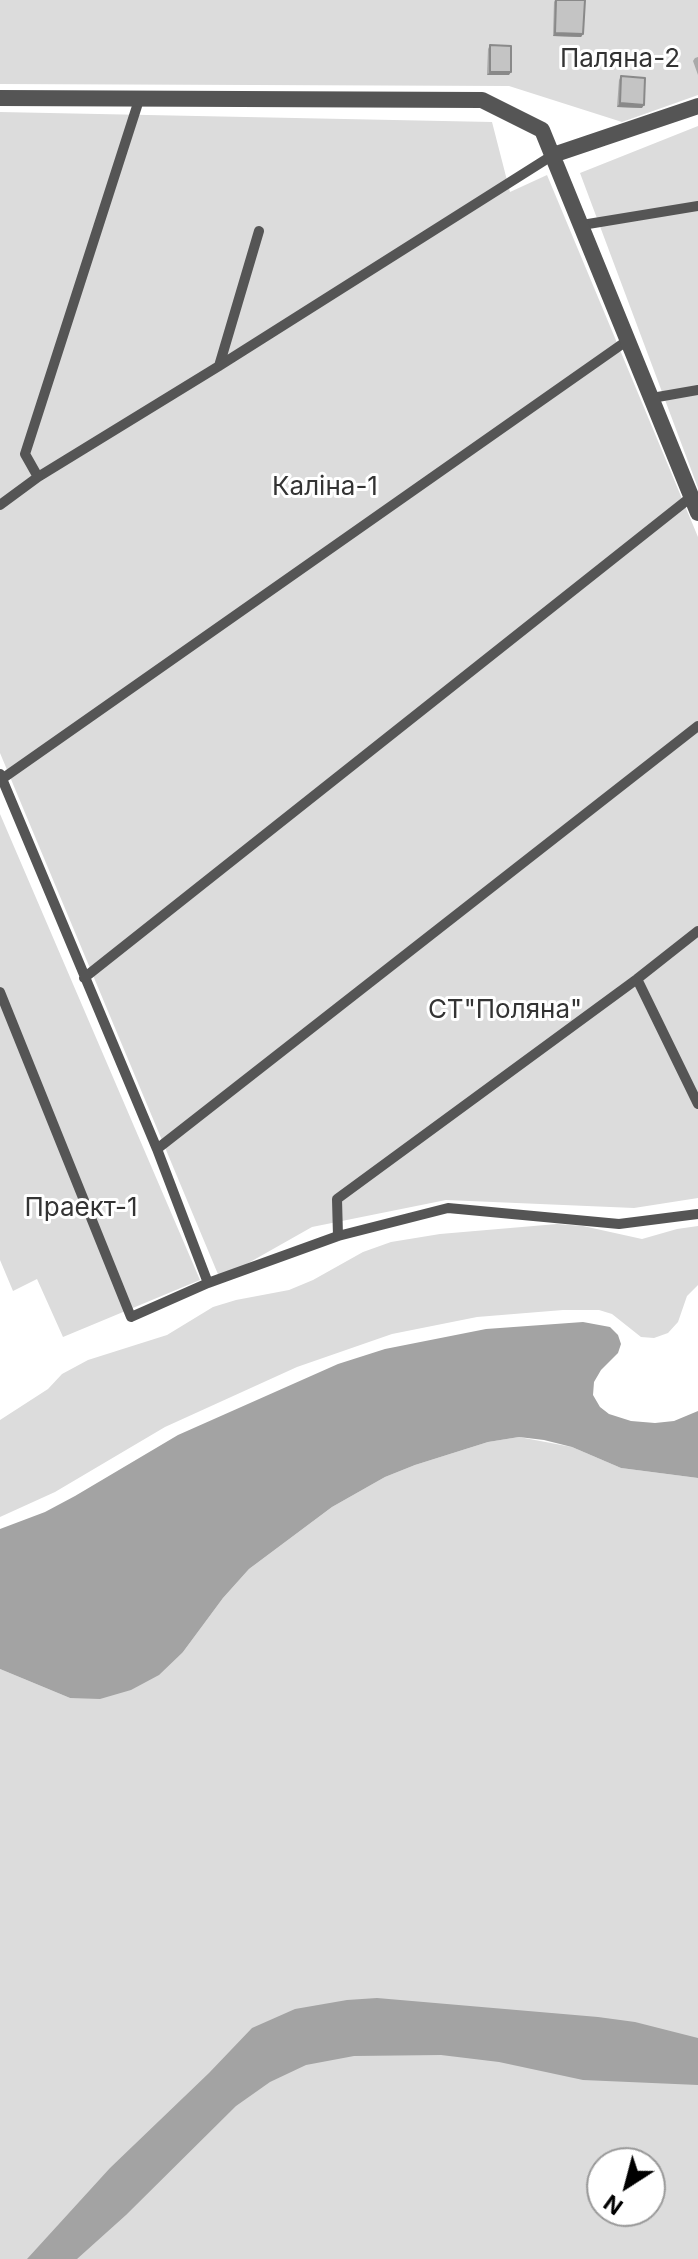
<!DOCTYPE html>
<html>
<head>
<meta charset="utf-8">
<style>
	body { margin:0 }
	#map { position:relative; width:698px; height:2259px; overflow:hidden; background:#fff; font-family:Inter,sans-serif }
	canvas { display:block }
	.north { position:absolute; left:586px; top:2147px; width:80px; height:80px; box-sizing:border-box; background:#fff; border:2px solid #999; border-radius:50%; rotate:216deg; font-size:22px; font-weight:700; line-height:32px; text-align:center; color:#000 }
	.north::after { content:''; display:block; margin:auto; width:28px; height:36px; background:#000; clip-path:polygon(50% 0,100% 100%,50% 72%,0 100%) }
</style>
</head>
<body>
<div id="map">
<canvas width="698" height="2259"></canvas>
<div class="north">N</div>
</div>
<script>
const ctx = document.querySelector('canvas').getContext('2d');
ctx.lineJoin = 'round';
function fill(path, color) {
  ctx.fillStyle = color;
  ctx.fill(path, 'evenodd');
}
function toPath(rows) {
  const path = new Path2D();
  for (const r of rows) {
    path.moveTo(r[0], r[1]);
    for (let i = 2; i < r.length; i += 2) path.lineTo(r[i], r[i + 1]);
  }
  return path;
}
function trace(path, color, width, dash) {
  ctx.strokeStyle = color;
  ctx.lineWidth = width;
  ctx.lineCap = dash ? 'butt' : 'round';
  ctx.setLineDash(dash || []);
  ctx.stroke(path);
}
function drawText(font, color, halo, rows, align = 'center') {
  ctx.font = font + ' Inter,sans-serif';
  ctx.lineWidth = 6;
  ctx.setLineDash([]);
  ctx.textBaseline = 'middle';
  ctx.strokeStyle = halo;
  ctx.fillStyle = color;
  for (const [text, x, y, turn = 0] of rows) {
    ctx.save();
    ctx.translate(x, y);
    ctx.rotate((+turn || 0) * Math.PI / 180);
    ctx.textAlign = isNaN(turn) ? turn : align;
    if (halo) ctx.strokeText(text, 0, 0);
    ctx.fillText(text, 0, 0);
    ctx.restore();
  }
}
const green = toPath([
	[0,0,698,0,698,95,622,122,509,86,0,84],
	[0,112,492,122,510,192,547,175,698,537,698,1198,634,1208,446,1200,312,1227,220,1279,0,753],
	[698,126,698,488,580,173],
	[0,814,200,1280,63,1337,37,1279,13,1291,0,1260],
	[557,1224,583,1226,642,1239,677,1229,698,1226,698,1285,687,1296,678,1322,668,1333,654,1338,641,1337,612,1314,599,1310,563,1310,477,1317,392,1334,297,1367,165,1427,55,1492,0,1517,0,1420,48,1389,62,1374,88,1360,167,1335,213,1307,236,1300,289,1290,313,1280,363,1252,391,1242,440,1234],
	[519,1437,572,1447,621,1468,698,1478,698,2259,0,2259,0,1669,70,1698,183,1652,223,1598,249,1569,332,1507,385,1477,415,1465,488,1442],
	[602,2163,650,2163,650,2211,602,2211]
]);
const water = toPath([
	[583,1322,610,1327,618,1335,621,1344,618,1353,601,1370,594,1382,593,1395,600,1407,609,1414,631,1421,655,1423,674,1421,698,1411,698,1478,621,1468,572,1447,544,1440,519,1437,488,1442,415,1465,385,1477,332,1507,249,1569,223,1598,183,1652,159,1675,131,1690,100,1699,70,1698,0,1669,0,1529,45,1512,75,1496,178,1435,338,1364,385,1349,486,1329],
	[377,1998,598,2017,635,2022,698,2038,698,2085,583,2080,499,2062,441,2055,354,2056,306,2065,270,2082,236,2106,126,2215,77,2259,27,2259,110,2168,209,2073,252,2028,295,2009,347,2000]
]);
const service = toPath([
	[582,225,698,206],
	[219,366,259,231],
	[652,398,698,390],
	[38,477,25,454,139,100],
	[0,505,38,477,219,366,553,155],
	[0,774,157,1149,208,1283],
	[2,779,628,340],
	[84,978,691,497],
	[637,979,698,1104],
	[0,992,131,1317,208,1283,338,1236,448,1208,619,1224,698,1214],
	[157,1149,698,726],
	[338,1236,337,1199,637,979,698,931]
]);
const minor = toPath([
	[0,98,482,100,542,130,698,513],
	[553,155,698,106]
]);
const wall = toPath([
	[555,0,585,0,583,34,581,37,553,36,554,2],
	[490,45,509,75,487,75,488,49],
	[698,57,698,75,693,61,695,58],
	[621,76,642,108,617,107,619,80]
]);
const shadedWall = toPath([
	[555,33,583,34,581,37,553,36],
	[490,72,511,72,509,75,487,75],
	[620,103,644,105,642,108,617,107]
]);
const building = toPath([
	[556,0,585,0,583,34,555,33,556,0],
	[490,45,511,46,511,72,490,72,490,45],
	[621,76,645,78,644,105,620,103,621,76]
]);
const parkNames = [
	["Паляна-2",620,59],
	["Каліна-1",325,487],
	["СТ\"Поляна\"",505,1010],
	["Праект-1",81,1208]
];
fill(green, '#dcdcdc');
fill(water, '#a3a3a3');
trace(service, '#555', 10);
trace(minor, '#555', 16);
fill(wall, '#a9a9a9');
fill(shadedWall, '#898989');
fill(building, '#c4c4c4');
trace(building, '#898989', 2);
drawText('26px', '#333', '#fff', parkNames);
</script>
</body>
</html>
